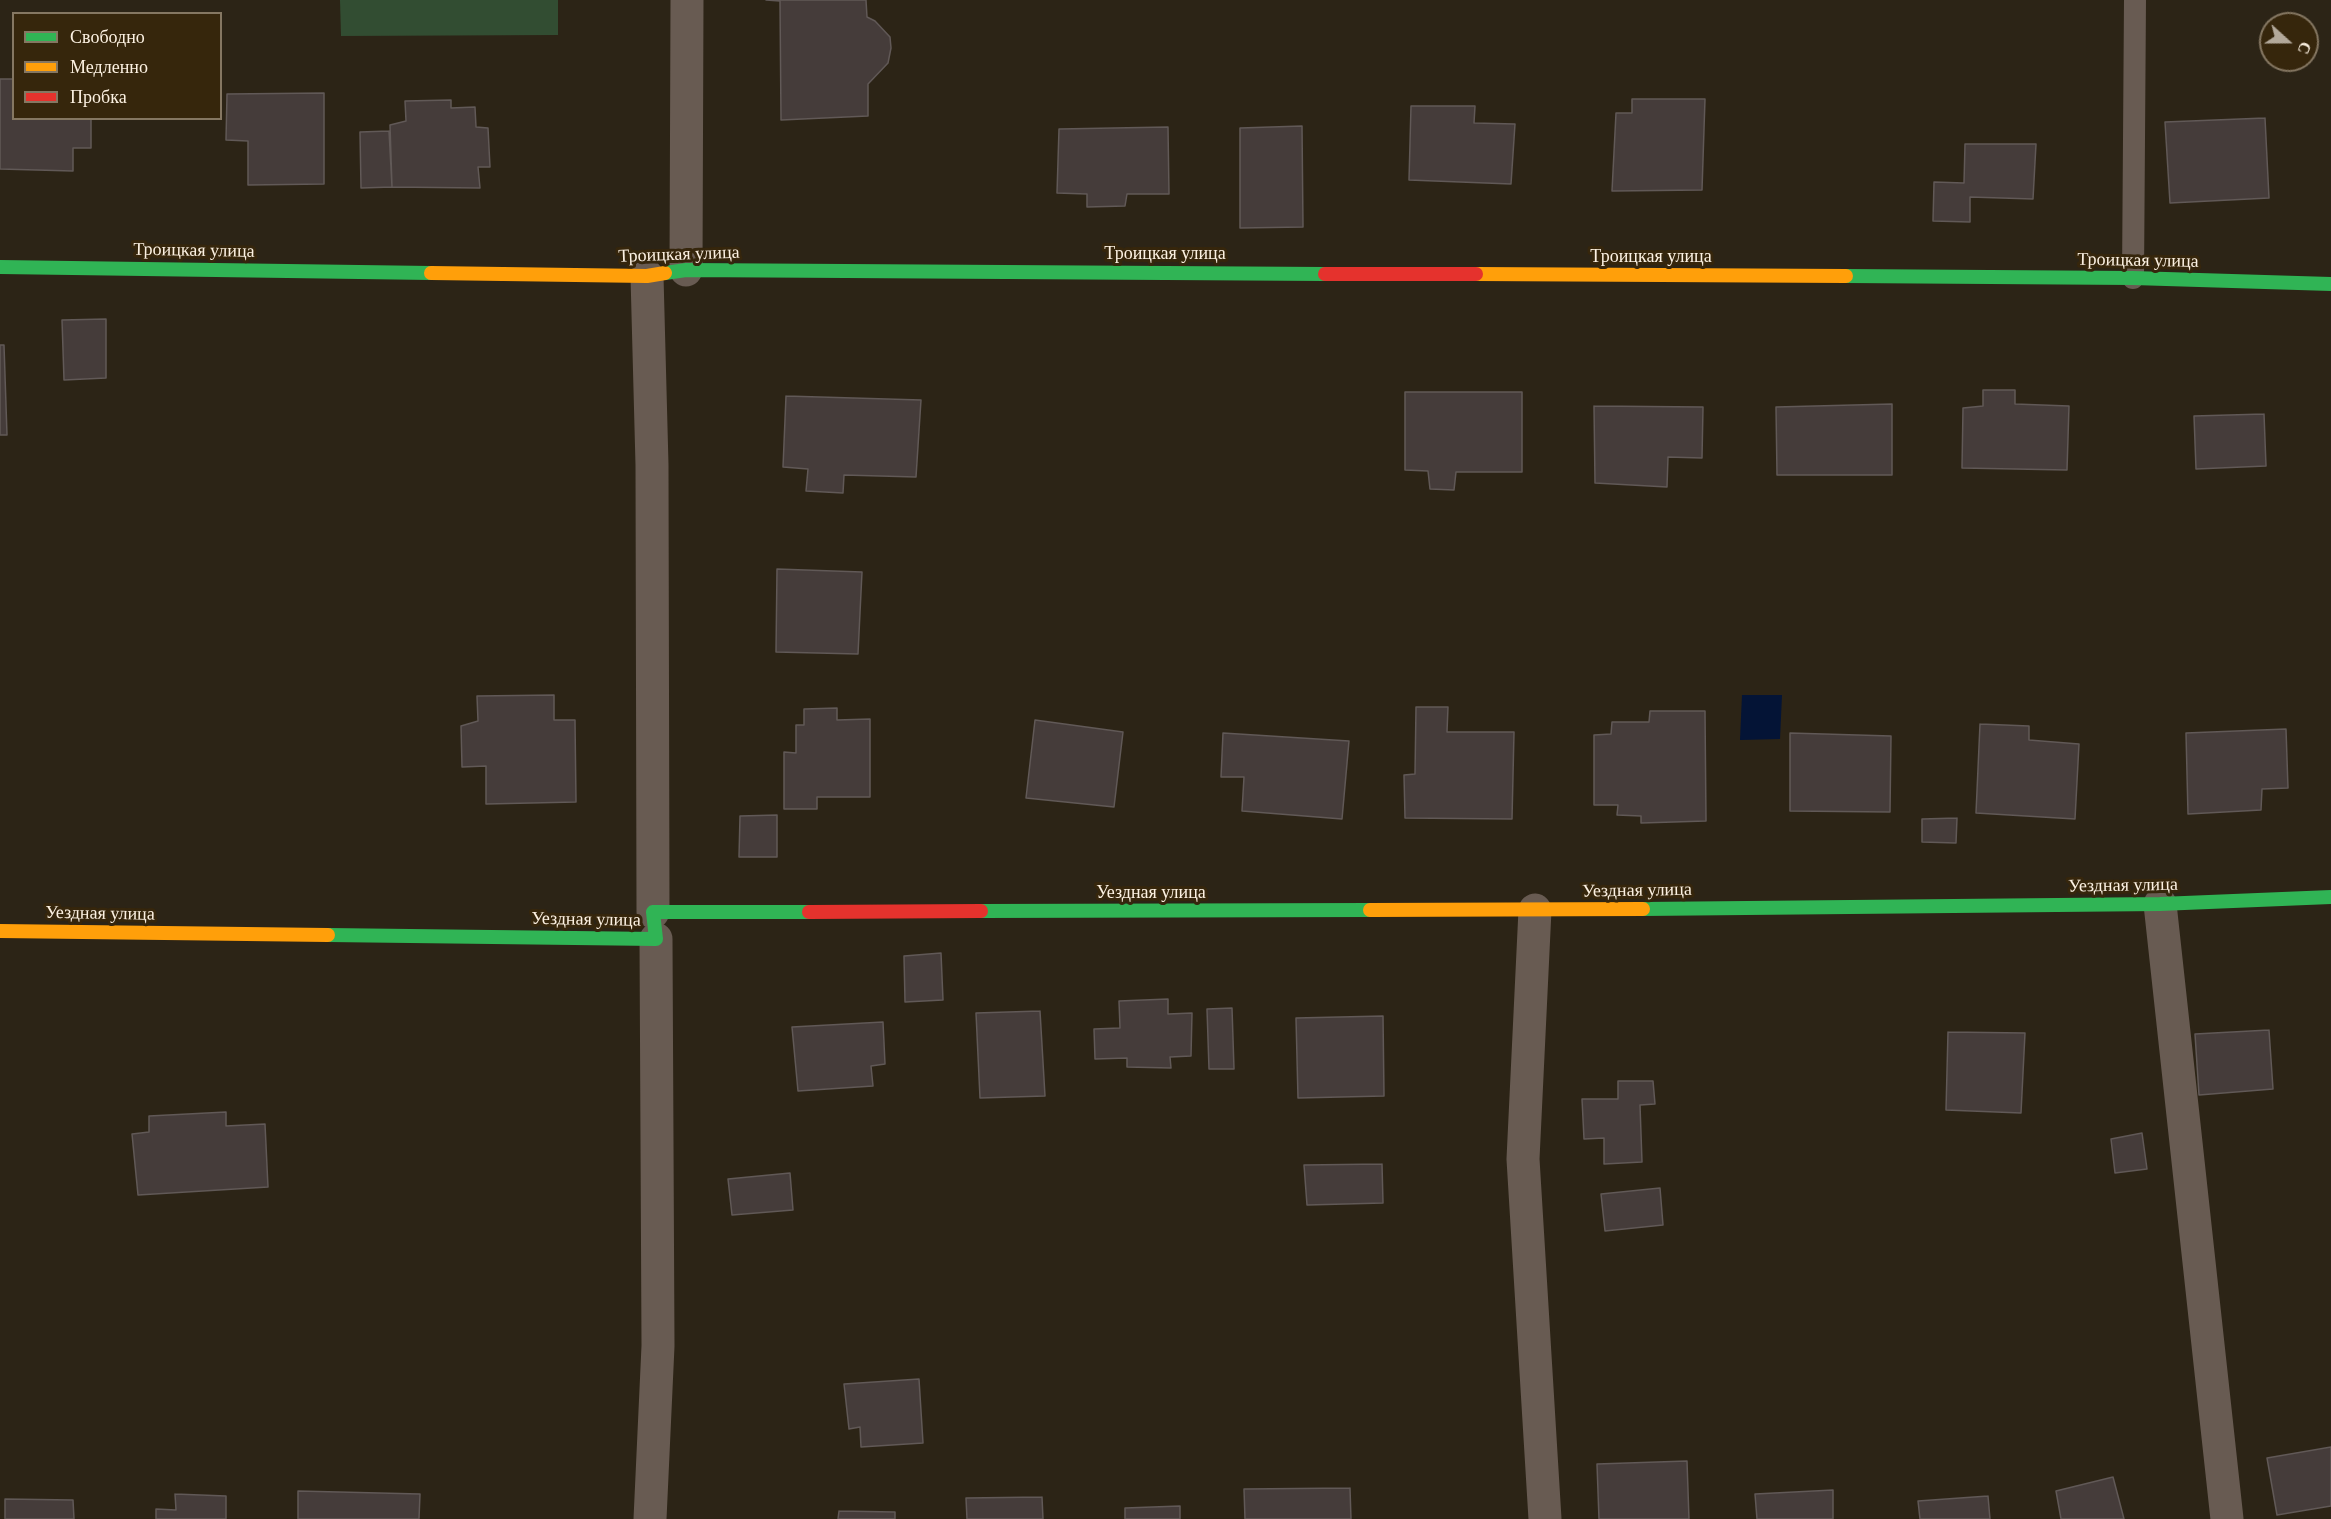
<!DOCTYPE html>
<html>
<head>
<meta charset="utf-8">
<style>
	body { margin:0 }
	#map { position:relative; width:2331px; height:1519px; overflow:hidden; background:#2c2416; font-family:"Times New Roman",serif }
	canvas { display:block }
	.legend { position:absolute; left:12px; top:12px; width:210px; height:108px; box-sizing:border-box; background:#36260c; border:2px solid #857762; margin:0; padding:8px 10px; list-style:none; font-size:18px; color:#fcf1e2 }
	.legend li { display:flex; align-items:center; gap:12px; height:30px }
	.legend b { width:30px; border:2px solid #857762 }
	.north { position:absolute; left:2259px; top:12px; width:60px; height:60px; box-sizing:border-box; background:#36260c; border:2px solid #857762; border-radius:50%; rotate:111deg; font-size:16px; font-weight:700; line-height:24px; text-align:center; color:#fcf1e2 }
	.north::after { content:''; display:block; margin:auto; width:21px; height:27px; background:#b3a99b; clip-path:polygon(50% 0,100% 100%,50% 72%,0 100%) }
</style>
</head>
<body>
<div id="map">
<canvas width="2331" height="1519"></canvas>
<ul class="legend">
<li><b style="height:8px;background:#30b455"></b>Свободно</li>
<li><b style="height:8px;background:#ff9f0a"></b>Медленно</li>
<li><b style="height:8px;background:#e5322d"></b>Пробка</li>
</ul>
<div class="north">С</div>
</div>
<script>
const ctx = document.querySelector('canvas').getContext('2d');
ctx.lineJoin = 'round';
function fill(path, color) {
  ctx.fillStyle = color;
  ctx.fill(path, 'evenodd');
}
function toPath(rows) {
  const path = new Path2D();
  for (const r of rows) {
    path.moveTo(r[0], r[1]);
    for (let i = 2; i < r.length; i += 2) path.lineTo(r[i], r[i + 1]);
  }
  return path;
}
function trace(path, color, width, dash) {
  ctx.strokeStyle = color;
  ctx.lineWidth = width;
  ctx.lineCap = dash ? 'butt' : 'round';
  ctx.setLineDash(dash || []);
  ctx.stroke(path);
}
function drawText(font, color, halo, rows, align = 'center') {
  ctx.font = font + ' "Times New Roman",serif';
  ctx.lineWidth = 6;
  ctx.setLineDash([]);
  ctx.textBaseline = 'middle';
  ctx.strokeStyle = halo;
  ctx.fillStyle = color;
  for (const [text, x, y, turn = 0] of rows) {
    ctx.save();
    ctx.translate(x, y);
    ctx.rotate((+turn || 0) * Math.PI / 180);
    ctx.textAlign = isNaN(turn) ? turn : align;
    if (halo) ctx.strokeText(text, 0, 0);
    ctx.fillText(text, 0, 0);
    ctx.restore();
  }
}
const green = toPath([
	[340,0,558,0,558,35,341,36]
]);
const water = toPath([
	[1742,695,1782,695,1780,739,1740,740]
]);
const building = toPath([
	[766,0,866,0,867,17,875,21,890,37,891,48,888,63,868,84,868,116,781,120,780,1,766,0],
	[0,79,14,79,14,118,91,118,91,148,73,148,73,171,0,169,0,79],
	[324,93,324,184,248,185,248,141,226,140,227,94,324,93],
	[1632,99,1705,99,1702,190,1612,191,1616,113,1632,113,1632,99],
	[451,100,451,108,475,107,476,127,488,128,490,167,478,167,480,188,392,187,390,125,406,121,405,101,451,100],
	[1411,106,1475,106,1474,123,1515,124,1511,184,1409,180,1411,106],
	[2265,118,2269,198,2170,203,2165,122,2265,118],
	[1302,126,1303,227,1240,228,1240,128,1302,126],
	[1168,127,1169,194,1127,194,1125,206,1087,207,1087,194,1057,193,1059,129,1168,127],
	[389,131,392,187,361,188,360,132,389,131],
	[1965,144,2036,144,2033,199,1970,197,1970,222,1933,221,1934,182,1964,183,1965,144],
	[106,319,106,378,64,380,62,320,106,319],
	[0,345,4,345,7,435,0,435,0,345],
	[1983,390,2015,390,2015,404,2069,406,2067,470,1962,468,1963,408,1983,406,1983,390],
	[1405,392,1522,392,1522,472,1456,472,1454,490,1430,489,1428,471,1405,470,1405,392],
	[786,396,921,400,916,477,844,475,843,493,806,491,808,469,783,467,786,396],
	[1892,404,1892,475,1777,475,1776,407,1892,404],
	[1594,406,1703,407,1702,458,1668,457,1667,487,1595,483,1594,406],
	[2264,414,2266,466,2196,469,2194,416,2264,414],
	[777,569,862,572,858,654,776,652,777,569],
	[554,695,554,720,575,720,576,802,486,804,486,766,462,767,461,726,478,721,477,696,554,695],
	[1416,707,1448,707,1447,732,1514,732,1512,819,1405,818,1404,775,1415,774,1416,707],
	[837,708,837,720,870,719,870,797,817,797,817,809,784,809,784,752,796,753,796,725,804,725,804,709,837,708],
	[1650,711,1705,711,1706,821,1641,823,1641,816,1617,815,1618,805,1594,805,1594,735,1611,734,1612,722,1649,722,1650,711],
	[1035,720,1123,732,1114,807,1026,798,1035,720],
	[1980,724,2029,726,2029,740,2079,744,2075,819,1976,813,1980,724],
	[2286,729,2288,788,2262,789,2261,810,2188,814,2186,733,2286,729],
	[1223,733,1349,741,1342,819,1242,811,1244,777,1221,777,1223,733],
	[1790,733,1891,736,1890,812,1790,811,1790,733],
	[777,815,777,857,739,857,740,816,777,815],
	[1957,818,1956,843,1922,842,1922,819,1957,818],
	[941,953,943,1000,905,1002,904,956,941,953],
	[1168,999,1168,1014,1192,1013,1191,1056,1170,1057,1171,1068,1127,1067,1127,1058,1095,1059,1094,1029,1120,1028,1119,1001,1168,999],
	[1232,1008,1234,1069,1209,1069,1207,1009,1232,1008],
	[1040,1011,1045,1096,980,1098,976,1013,1040,1011],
	[1383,1016,1384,1096,1298,1098,1296,1018,1383,1016],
	[883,1022,885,1064,871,1066,873,1086,798,1091,792,1027,883,1022],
	[2269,1030,2273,1089,2199,1095,2195,1034,2269,1030],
	[1948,1032,2025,1033,2021,1113,1946,1110,1948,1032],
	[1618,1081,1653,1081,1655,1104,1640,1105,1642,1162,1604,1164,1604,1138,1584,1139,1582,1099,1618,1099,1618,1081],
	[226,1112,226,1126,265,1124,268,1187,138,1195,132,1134,149,1132,149,1116,226,1112],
	[2142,1133,2147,1169,2115,1173,2111,1139,2142,1133],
	[1382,1164,1383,1203,1307,1205,1304,1165,1382,1164],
	[790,1173,793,1210,732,1215,728,1179,790,1173],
	[1660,1188,1663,1225,1605,1231,1601,1194,1660,1188],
	[919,1379,923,1443,861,1447,860,1427,849,1429,844,1384,919,1379],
	[2331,1447,2331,1506,2277,1515,2267,1458,2331,1447],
	[1687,1461,1689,1519,1599,1519,1597,1464,1687,1461],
	[2113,1477,2124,1519,2061,1519,2056,1491,2113,1477],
	[1350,1488,1351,1519,1245,1519,1244,1489,1350,1488],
	[1833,1490,1833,1519,1757,1519,1755,1494,1833,1490],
	[298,1491,420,1494,419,1519,298,1519,298,1491],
	[175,1494,226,1496,226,1519,156,1519,156,1509,176,1510,175,1494],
	[1988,1496,1990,1519,1920,1519,1918,1501,1988,1496],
	[1042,1497,1043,1519,967,1519,966,1498,1042,1497],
	[5,1499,73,1500,74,1519,5,1519,5,1499],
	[1180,1506,1180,1519,1125,1519,1125,1508,1180,1506],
	[839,1511,895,1512,895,1519,838,1519,839,1511]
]);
const lane = toPath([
	[2133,278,2135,0]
]);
const street = toPath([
	[686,270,687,0],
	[647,276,652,465,653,912],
	[2160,904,2227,1519],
	[1535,910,1523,1159,1545,1519],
	[650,1519,658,1346,656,939]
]);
const fast = toPath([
	[0,267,431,273],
	[665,273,686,270,1325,274],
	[1846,276,2133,278,2331,284],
	[1643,909,2160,904,2331,897],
	[981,911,1370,910],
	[328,935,656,939,653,912,809,912]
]);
const slow = toPath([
	[431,273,647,276,665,273],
	[1476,274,1846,276],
	[1370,910,1643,909],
	[0,931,328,935]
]);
const jam = toPath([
	[1325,274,1476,274],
	[809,912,981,911]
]);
const streetNames = [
	["Троицкая улица",194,251,1],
	["Троицкая улица",1165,254],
	["Троицкая улица",679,255,-2],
	["Троицкая улица",1651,257],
	["Троицкая улица",2138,261,1],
	["Уездная улица",2123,886,-1],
	["Уездная улица",1637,891,-1],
	["Уездная улица",1151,893],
	["Уездная улица",100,914,1],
	["Уездная улица",586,920,1]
];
fill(green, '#324d32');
fill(water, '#041436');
fill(building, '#453c3a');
trace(building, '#615957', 1.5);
trace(lane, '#685b52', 22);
trace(street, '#685b52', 33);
trace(fast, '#30b455', 14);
trace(slow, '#ff9f0a', 14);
trace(jam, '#e5322d', 14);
drawText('18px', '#fcf1e2', '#36260c', streetNames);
</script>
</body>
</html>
